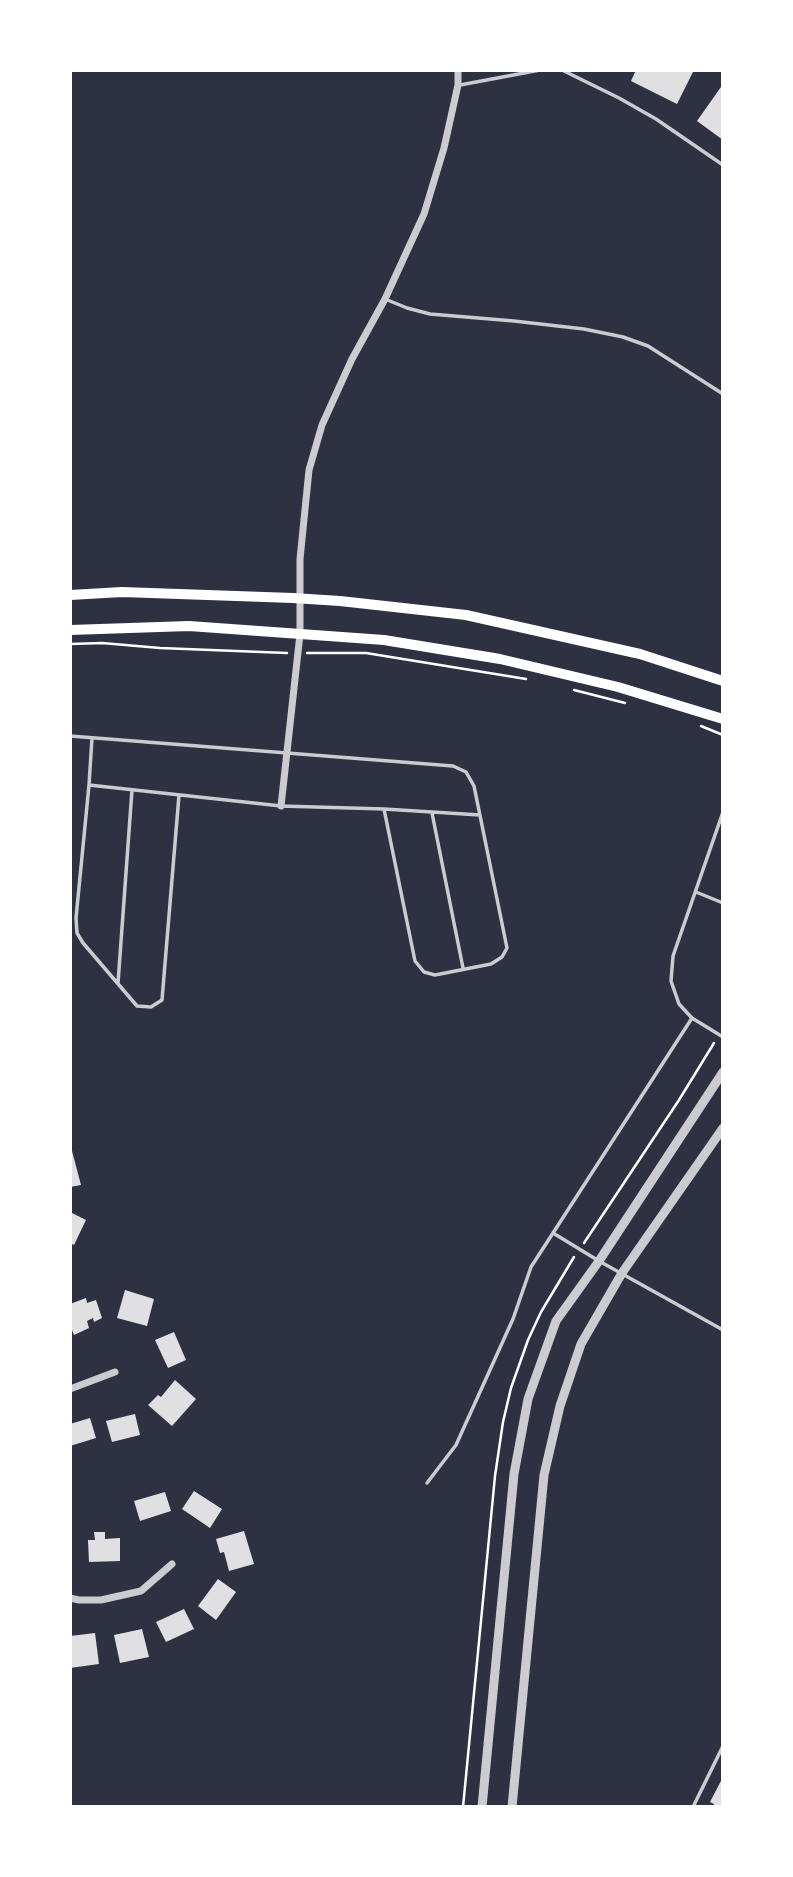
<!DOCTYPE html>
<html>
<head>
<meta charset="utf-8">
<style>
	body { margin:0 }
	#map { position:relative; width:793px; height:1877px; overflow:hidden; background:#2d3142; font-family:Manrope,sans-serif }
	canvas { display:block }
	.frame { position:absolute; inset:0; border:72px solid #fff; pointer-events:none }
</style>
</head>
<body>
<div id="map">
<canvas width="793" height="1877"></canvas>
<div class="frame"></div>
</div>
<script>
const ctx = document.querySelector('canvas').getContext('2d');
ctx.lineJoin = 'round';
function fill(path, color) {
  ctx.fillStyle = color;
  ctx.fill(path, 'evenodd');
}
function toPath(rows) {
  const path = new Path2D();
  for (const r of rows) {
    path.moveTo(r[0], r[1]);
    for (let i = 2; i < r.length; i += 2) path.lineTo(r[i], r[i + 1]);
  }
  return path;
}
function trace(path, color, width, dash) {
  ctx.strokeStyle = color;
  ctx.lineWidth = width;
  ctx.lineCap = dash ? 'butt' : 'round';
  ctx.setLineDash(dash || []);
  ctx.stroke(path);
}
const building = toPath([
	[636,70,694,70,677,104,631,81],
	[723,84,723,140,697,121],
	[72,1151,81,1185,70,1187,70,1152],
	[70,1212,86,1220,74,1245,70,1243],
	[125,1290,154,1299,147,1326,117,1318],
	[86,1298,87,1303,96,1300,102,1318,94,1322,93,1318,87,1321,89,1328,74,1335,70,1325,70,1304],
	[174,1332,186,1360,168,1368,155,1340],
	[175,1380,196,1399,172,1426,148,1405,158,1395,161,1397],
	[135,1414,140,1435,112,1442,106,1421],
	[90,1418,96,1438,70,1446,70,1424],
	[194,1491,222,1509,210,1528,182,1509],
	[165,1492,171,1511,140,1521,134,1501],
	[244,1531,254,1564,229,1571,224,1552,220,1553,216,1539],
	[94,1532,105,1532,105,1539,120,1538,120,1561,89,1562,88,1540,95,1540],
	[218,1579,236,1592,216,1620,198,1606],
	[184,1609,194,1629,166,1642,156,1622],
	[142,1629,149,1657,120,1663,114,1635],
	[95,1633,99,1664,70,1668,70,1636],
	[723,1777,723,1807,713,1807,714,1804,710,1802]
]);
const path = toPath([
	[70,644,102,643,160,648,287,653],
	[307,653,366,653,526,679],
	[574,690,625,703],
	[701,726,723,735],
	[584,1243,679,1100,714,1043],
	[463,1807,495,1476,503,1422,511,1388,528,1340,541,1312,574,1257]
]);
const service = toPath([
	[562,70,619,98,656,119,723,165],
	[460,85,540,70],
	[385,299,407,308,430,314,514,321,584,329,623,337,648,346,723,394],
	[70,736,453,766,466,772,474,786,507,948,502,957,491,964,435,975,424,972,415,961,384,809,281,806,89,785,92,738],
	[89,785,76,918,77,933,83,943,137,1006,151,1007,162,1000,179,795],
	[384,809,480,815],
	[723,812,673,956,671,981,679,1004,692,1018,723,1037],
	[432,813,463,968],
	[696,892,723,903],
	[118,983,132,790],
	[692,1018,553,1233,599,1261,723,1330],
	[427,1483,456,1445,513,1319,531,1267,553,1233],
	[693,1807,723,1746]
]);
const minor = toPath([
	[281,806,300,634,300,559,309,470,322,425,352,359,385,299,424,214,444,148,458,85,458,70],
	[70,1389,115,1372],
	[70,1598,79,1600,101,1600,141,1591,172,1564]
]);
const tertiary = toPath([
	[482,1807,514,1474,528,1399,556,1321,599,1261,723,1072],
	[512,1807,544,1475,560,1406,581,1344,622,1273,723,1128]
]);
const secondary = toPath([
	[70,595,122,592,293,598,340,601,466,615,640,654,723,681],
	[70,630,189,626,384,640,500,659,618,687,723,719]
]);
fill(building, '#e0e0e3');
trace(path, '#fff', 2.5);
trace(service, '#caccd0', 3.5);
trace(minor, '#caccd0', 7);
trace(tertiary, '#caccd0', 9);
trace(secondary, '#fff', 10);
</script>
</body>
</html>
